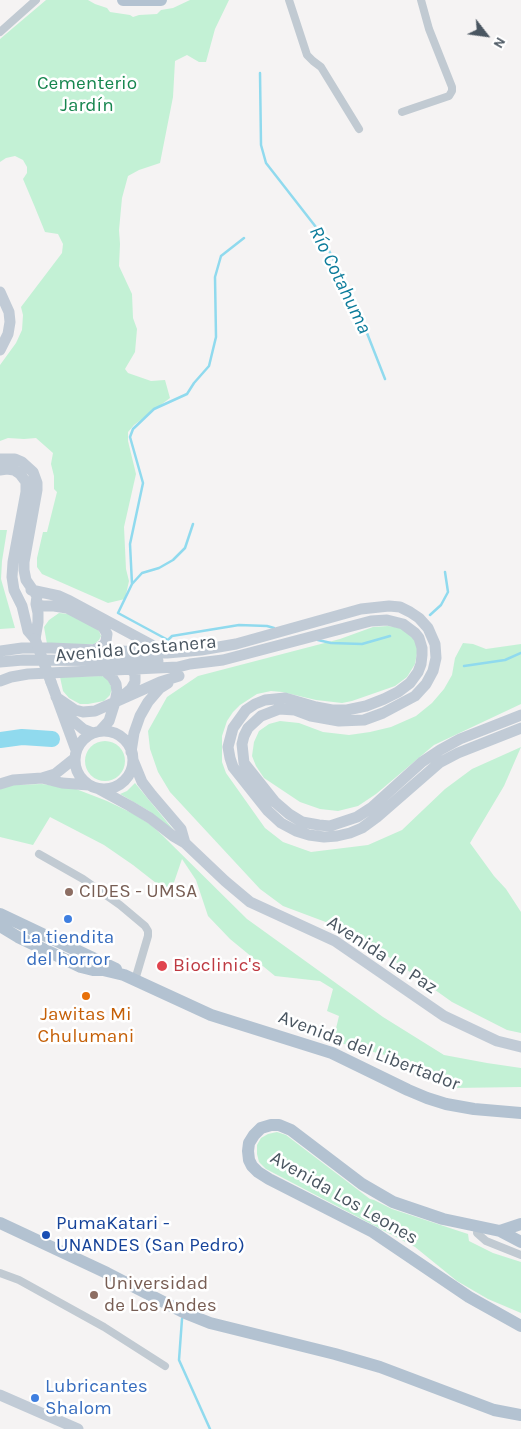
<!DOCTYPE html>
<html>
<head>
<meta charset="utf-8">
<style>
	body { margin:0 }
	#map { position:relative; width:521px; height:1429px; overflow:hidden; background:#f5f3f3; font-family:Karla,sans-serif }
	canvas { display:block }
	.north { position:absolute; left:461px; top:10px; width:50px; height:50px; -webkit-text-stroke:4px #fff; paint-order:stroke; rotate:120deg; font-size:14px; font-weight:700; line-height:20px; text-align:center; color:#4a5661 }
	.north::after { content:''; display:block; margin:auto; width:18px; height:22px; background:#4a5661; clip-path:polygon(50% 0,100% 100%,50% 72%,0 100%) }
</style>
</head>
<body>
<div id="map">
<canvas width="521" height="1429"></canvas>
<div class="north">N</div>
</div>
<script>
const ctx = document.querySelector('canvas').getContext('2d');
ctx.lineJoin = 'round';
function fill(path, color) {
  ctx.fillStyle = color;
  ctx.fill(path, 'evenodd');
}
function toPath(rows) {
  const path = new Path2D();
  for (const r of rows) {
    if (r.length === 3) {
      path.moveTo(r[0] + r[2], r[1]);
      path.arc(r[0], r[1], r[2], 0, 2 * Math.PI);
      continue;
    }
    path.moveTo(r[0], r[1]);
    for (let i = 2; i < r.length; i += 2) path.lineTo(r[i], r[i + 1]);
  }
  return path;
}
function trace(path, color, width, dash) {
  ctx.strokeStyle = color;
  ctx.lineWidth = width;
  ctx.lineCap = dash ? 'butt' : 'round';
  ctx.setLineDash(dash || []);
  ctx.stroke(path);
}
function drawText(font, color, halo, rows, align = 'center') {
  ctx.font = font + ' Karla,sans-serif';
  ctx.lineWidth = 5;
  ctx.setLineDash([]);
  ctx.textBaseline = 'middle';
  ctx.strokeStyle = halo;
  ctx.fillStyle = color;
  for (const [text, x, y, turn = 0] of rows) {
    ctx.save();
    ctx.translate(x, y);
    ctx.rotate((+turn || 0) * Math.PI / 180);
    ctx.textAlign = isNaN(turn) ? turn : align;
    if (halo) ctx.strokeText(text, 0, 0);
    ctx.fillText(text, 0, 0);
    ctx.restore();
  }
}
const green = toPath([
	[46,0,88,0,95,4,107,8,110,12,130,15,133,17,139,15,157,14,161,10,173,8,190,0,229,0,215,29,206,62,199,62,187,55,175,61,173,97,160,163,139,170,128,176,122,198,119,230,120,244,119,266,132,294,133,318,137,329,135,352,125,369,128,373,151,381,165,380,170,398,134,425,128,432,128,441,136,474,124,527,126,569,129,581,125,599,108,603,42,574,37,567,37,558,43,532,47,532,57,492,54,489,54,476,51,464,53,453,36,438,24,439,8,438,0,441,0,365,16,343,22,330,23,315,21,307,62,253,63,244,58,234,45,232,34,205,23,179,27,173,27,167,23,160,15,156,6,158,0,162,0,39],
	[0,530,7,530,2,561,1,579,15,628,0,629],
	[59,613,68,614,95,627,99,631,101,636,99,640,94,644,47,644,44,627,49,620],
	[388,626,401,628,414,635,418,648,415,664,407,677,395,686,352,701,342,703,316,700,282,692,271,691,257,694,240,705,233,712,227,721,222,736,222,762,226,773,265,828,283,842,311,852,368,845,402,830,445,789,472,769,521,747,504,786,470,843,494,876,506,889,521,912,521,1033,507,1030,452,1002,355,933,283,906,260,889,170,792,158,772,150,749,148,731,167,697,198,676,340,639,373,627],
	[463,643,473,644,486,649,521,644,521,704,434,745,376,794,358,806,338,811,320,809,300,802,264,778,256,766,252,756,254,742,259,731,269,724,280,721,299,723,323,732,349,735,370,732,391,727,416,716,432,703,444,689,452,675,455,658],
	[102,676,107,678,112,688,110,695,104,701,88,704,80,704,69,698,63,691,60,677],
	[105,761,20],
	[135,783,176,833,149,811,120,794,127,791],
	[42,784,76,789,107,801,134,814,151,825,162,835,247,919,383,1017,444,1055,487,1063,521,1068,521,1087,453,1088,437,1084,392,1057,333,1041,339,1016,327,1011,333,989,320,981,275,976,230,939,208,916,196,880,182,859,170,894,133,865,104,845,50,817,33,845,0,837,0,788,12,785],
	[277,1132,286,1135,370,1199,374,1200,392,1209,468,1234,469,1241,493,1253,521,1262,521,1313,488,1299,457,1281,415,1247,266,1169,259,1162,257,1154,257,1145,261,1138,268,1134]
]);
const stream = toPath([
	[260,73,261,145,266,163,319,231,354,300,385,379],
	[244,238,221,256,215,277,216,337,209,366,194,383,187,394,154,409,133,429,130,437,143,483,130,544,132,584,118,613,168,640,172,636,239,625,267,626,274,628],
	[132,584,142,573,159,568,173,560,185,548,193,524],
	[430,615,441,605,448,592,445,572],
	[318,640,331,643,362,644,390,636],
	[464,666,505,660,521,653],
	[182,1319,179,1360,210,1429]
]);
const river = toPath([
	[0,740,22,737,52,739]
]);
const street = toPath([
	[289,0,307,55,313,61,321,67,359,129],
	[0,32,36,0],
	[402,112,449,96,452,91,452,87,429,29,421,0],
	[39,854,83,879,120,905,145,926,148,931,148,936,135,980],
	[478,1227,477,1233,486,1241,521,1255],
	[0,1273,19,1280,104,1327,165,1366]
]);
const secondary = toPath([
	[0,292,9,312,10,322,8,334,0,350],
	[0,459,15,459,22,462,33,472,37,483,37,490,24,562,24,570,26,580,37,596,36,604,38,613,38,622,35,639],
	[0,470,7,469,14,470,20,474,26,482,26,492,13,562,12,577,14,590,22,606,28,631,35,639],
	[31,590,59,596,70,601,163,651],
	[36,604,43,606,54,606,67,608,103,627,107,634,106,641,104,645,96,649],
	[0,651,22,648,51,648,167,653,201,650,236,644,361,609,389,606,400,607,410,612,419,618,428,628,435,644,436,658,433,671,426,684,415,696,383,713,364,720,339,721,311,716,295,710,279,709,261,716,248,728,244,736,242,744,244,763,275,802,289,814,302,822,319,825,330,826,357,817,371,808,422,762,440,750,460,739,521,715],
	[0,662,23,660,158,661],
	[0,681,11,677,28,674,178,667,190,664,223,660,371,621,387,620,403,624,415,633,419,638,422,648,422,655,421,664,418,672,410,683,398,692,384,699,366,706,347,710,332,710,316,707,285,698,265,700,255,704,246,710,233,728,228,747,230,758,233,767,268,811,281,823,296,831,309,835,324,837,337,836,350,833,362,828,377,817,439,763,458,753,521,728],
	[51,682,76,750],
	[123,696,131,689,135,682,135,674,128,666],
	[56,697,75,710,83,712,95,711,160,682,179,676],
	[64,713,83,729,93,733],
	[100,731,109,721,115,702,117,692,116,684,112,677,105,671],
	[104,760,29],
	[131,752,134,733,140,716,148,702,160,688,168,683],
	[133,760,142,782,152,795,181,829,185,843],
	[42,778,55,774,75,758],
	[0,784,13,780,42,778,62,783,89,785],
	[97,788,130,806,150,818,173,836,185,843,225,881,250,902,335,941,444,1016,497,1041,521,1047],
	[0,1395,78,1429]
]);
const primary = toPath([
	[123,0,161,0],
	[0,914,116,969],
	[0,926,18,937,81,967,93,970,103,970,124,975,211,1015,332,1053,408,1090,427,1098,446,1104,474,1109,521,1113],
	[0,1223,107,1273,185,1313,210,1323,335,1354,380,1367,494,1410,521,1415],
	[500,1231,521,1224],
	[521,1242,500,1231,443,1219,393,1202,362,1184,291,1130,279,1125,271,1125,261,1128,254,1135,249,1143,248,1151,249,1160,252,1166,258,1172,269,1179,373,1232,469,1297,521,1326]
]);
const secondaryBridge = toPath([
	[35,639,51,682]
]);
const markers = [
	[69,892,5,"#8d6e63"],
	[68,919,5,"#3f7fe0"],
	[162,966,6,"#e0444e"],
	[86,996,5,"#e8710a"],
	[46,1235,5,"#1a4fb4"],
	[94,1295,5,"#8d6e63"],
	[35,1398,5,"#3f7fe0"]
];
const parkNames = [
	["Cementerio",87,84],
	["Jardín",87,106]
];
const streetNames = [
	["Avenida Costanera",136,649,-5],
	["Avenida La Paz",382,955,33],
	["Avenida del Libertador",369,1051,21],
	["Avenida Los Leones",344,1198,30]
];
const educationNames = [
	["CIDES - UMSA",79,892],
	["Universidad",104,1284],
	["de Los Andes",104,1306]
];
const shopNames = [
	["La tiendita",68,938],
	["del horror",68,960],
	["Lubricantes",45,1387,"left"],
	["Shalom",45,1409,"left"]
];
const healthNames = [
	["Bioclinic's",173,966]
];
const foodNames = [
	["Jawitas Mi",86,1015],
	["Chulumani",86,1037]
];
const transitNames = [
	["PumaKatari -",56,1224],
	["UNANDES (San Pedro)",56,1246]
];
const waterNames = [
	["Río Cotahuma",340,280,64]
];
fill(green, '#c3f1d5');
trace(stream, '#90daee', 2.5);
trace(river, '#90daee', 16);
trace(street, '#c1cad2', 8);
trace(secondary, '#c1cbd6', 11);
trace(primary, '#b3c2d1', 12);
trace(secondaryBridge, '#c1cbd6', 11);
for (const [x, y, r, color] of markers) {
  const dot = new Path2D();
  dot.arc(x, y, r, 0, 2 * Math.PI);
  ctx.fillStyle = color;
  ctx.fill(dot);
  trace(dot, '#fff', 2);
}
drawText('19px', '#17864f', '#fff', parkNames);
drawText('19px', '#4a5661', '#fff', streetNames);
drawText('19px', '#785e54', '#fff', educationNames, 'left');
drawText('19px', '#366cbe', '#fff', shopNames);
drawText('19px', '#be3a42', '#fff', healthNames, 'left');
drawText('19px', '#c56008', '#fff', foodNames);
drawText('19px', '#164399', '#fff', transitNames, 'left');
drawText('italic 20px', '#0c7c9b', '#fff', waterNames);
</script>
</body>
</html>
